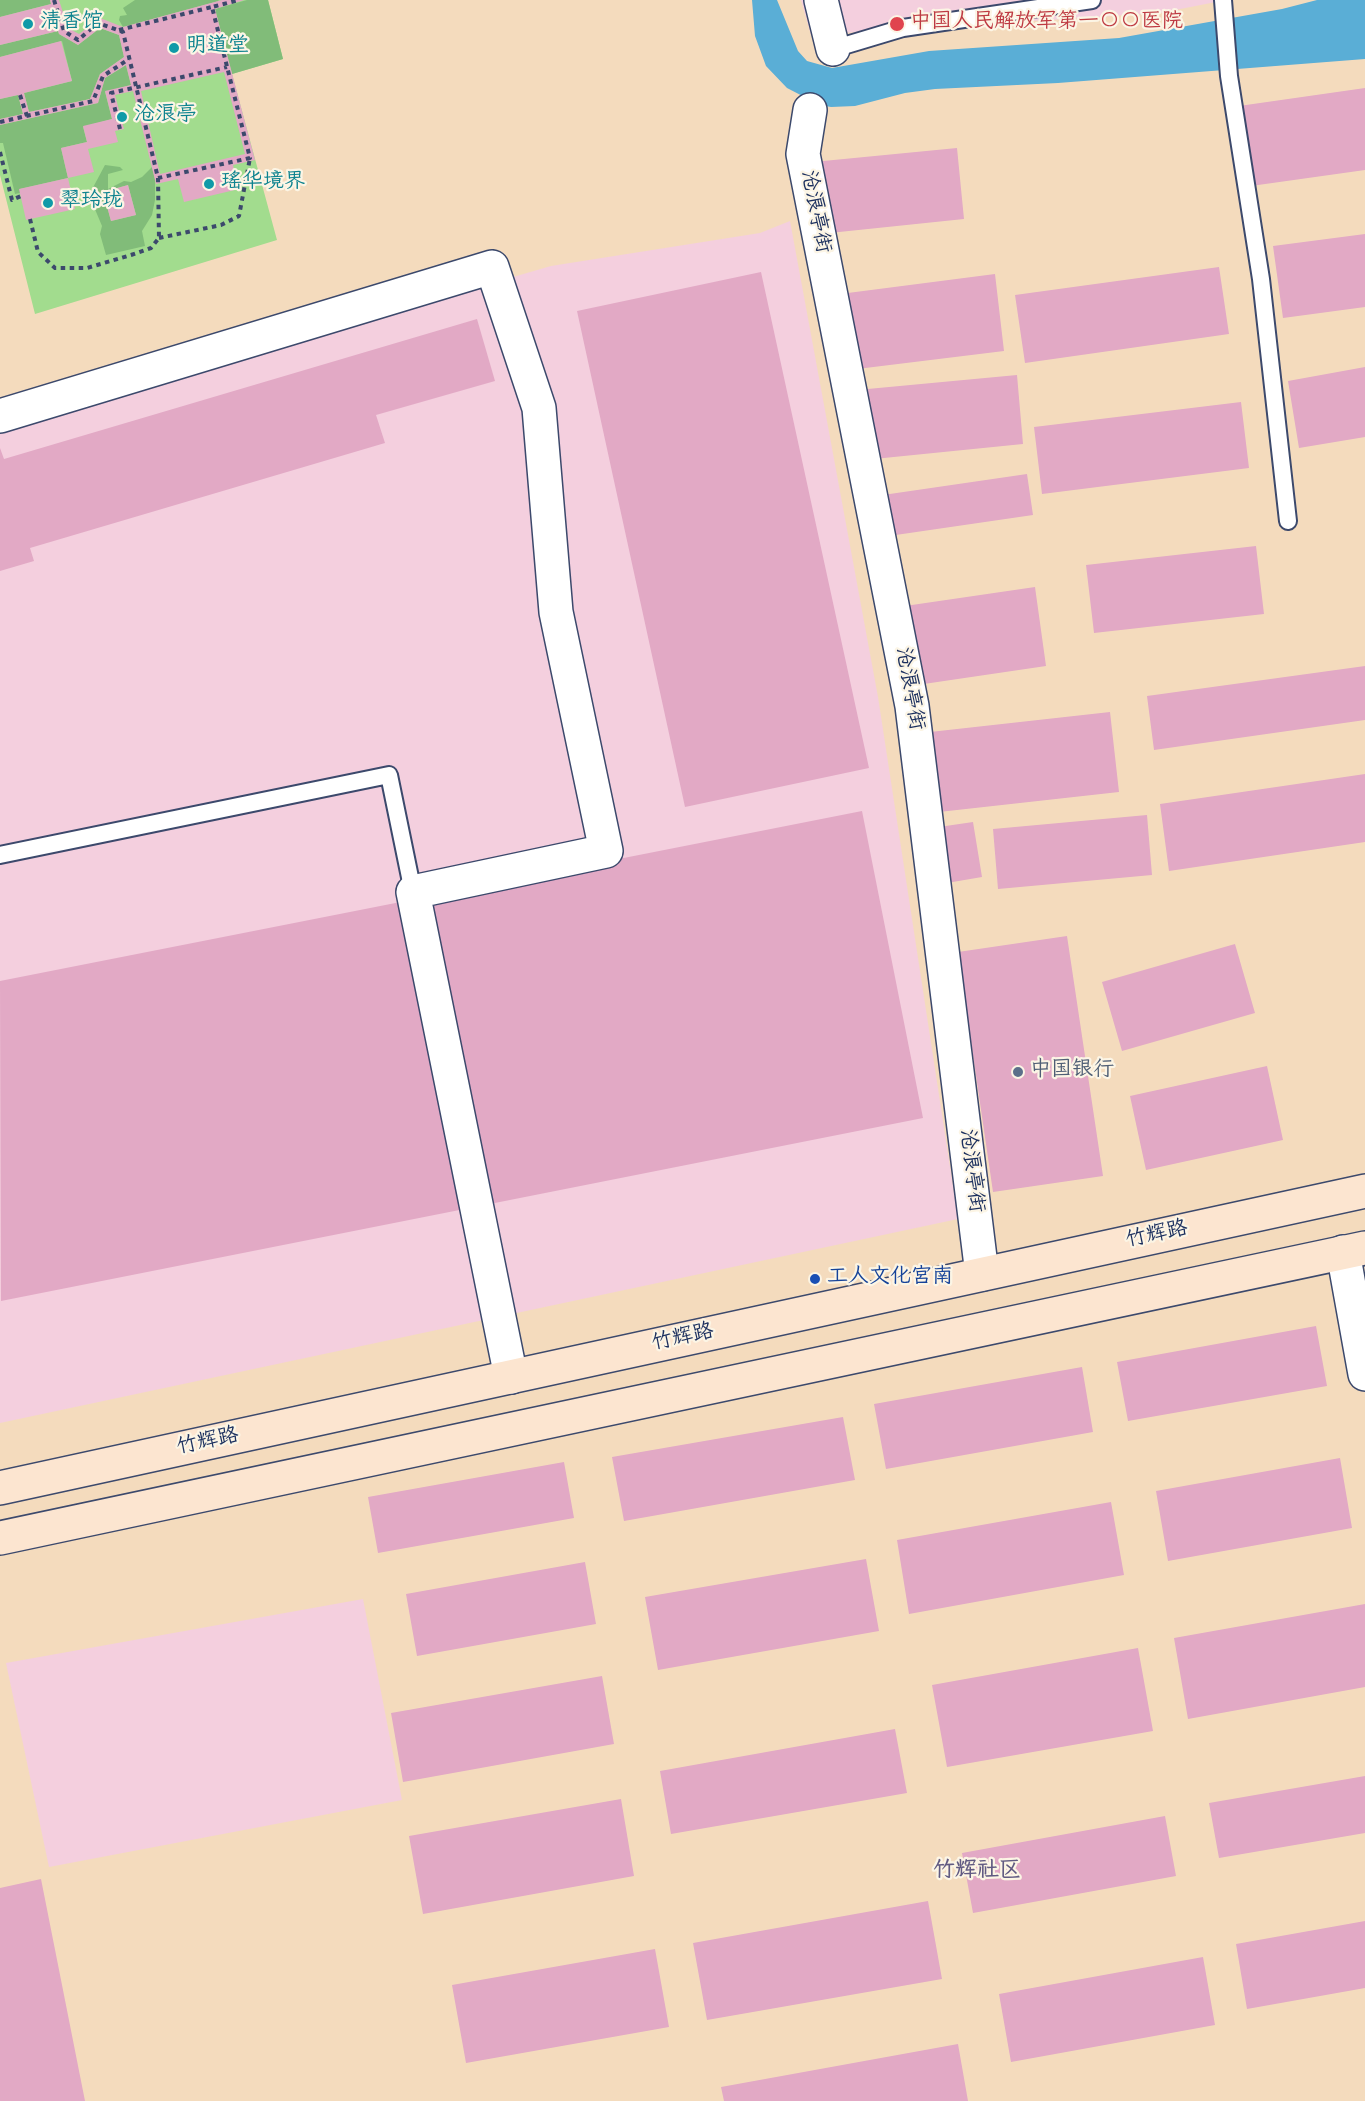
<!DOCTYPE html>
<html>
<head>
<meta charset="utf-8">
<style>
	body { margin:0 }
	canvas { display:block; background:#f4dbbd }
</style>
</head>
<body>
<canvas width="1365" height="2101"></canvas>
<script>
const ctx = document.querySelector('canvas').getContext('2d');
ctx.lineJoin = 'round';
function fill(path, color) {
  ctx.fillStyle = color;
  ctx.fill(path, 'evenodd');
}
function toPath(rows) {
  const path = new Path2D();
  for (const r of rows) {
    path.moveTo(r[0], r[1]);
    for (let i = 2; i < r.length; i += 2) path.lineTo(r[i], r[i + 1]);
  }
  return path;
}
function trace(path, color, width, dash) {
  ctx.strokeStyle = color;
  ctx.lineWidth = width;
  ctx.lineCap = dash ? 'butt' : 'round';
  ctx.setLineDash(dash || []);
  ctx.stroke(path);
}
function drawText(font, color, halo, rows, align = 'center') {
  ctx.font = font + ' "Indie Flower","LXGW WenKai TC",sans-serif';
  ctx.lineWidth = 4.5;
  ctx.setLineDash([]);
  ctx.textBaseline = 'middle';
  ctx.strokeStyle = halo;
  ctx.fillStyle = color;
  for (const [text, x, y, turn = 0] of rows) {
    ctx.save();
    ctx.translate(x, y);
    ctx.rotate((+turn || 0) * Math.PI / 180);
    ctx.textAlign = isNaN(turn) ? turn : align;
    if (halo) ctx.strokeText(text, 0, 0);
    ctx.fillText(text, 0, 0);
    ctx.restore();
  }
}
const built = toPath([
	[801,0,1226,0,1160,13,811,35],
	[790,221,878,697,958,1219,0,1423,0,426,551,266,760,233],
	[363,1599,402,1800,49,1867,6,1663]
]);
const green = toPath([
	[0,0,268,0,283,59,232,74,277,240,35,314,0,175]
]);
const forest = toPath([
	[0,0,50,0,51,4,0,17],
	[135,0,218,0,219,1,123,27,119,20,120,16,127,15,123,8],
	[247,0,268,0,283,59,232,74,215,9],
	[100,28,119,35,124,57,100,74,90,99,29,112,24,93,72,81,62,41,0,57,0,45,58,31,59,34,78,45],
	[126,65,131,85,105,92,112,119,83,127,87,142,61,148,68,178,20,189,20,193,15,194,3,143,0,143,0,125,98,103,105,78],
	[18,95,23,114,0,119,0,99],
	[105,165,120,167,123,170,108,174,108,189,124,181,131,182,142,177,152,167,155,179,155,200,152,215,142,231,145,246,106,255,100,234,102,226,89,195],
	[128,185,136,215,111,221,103,192]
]);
const water = toPath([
	[752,0,777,0,798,51,807,61,832,68,929,51,1119,38,1282,9,1317,0,1365,0,1365,59,1058,83,935,89,905,93,855,106,831,107,820,105,787,88,766,66,755,36]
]);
const building = toPath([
	[50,0,59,0,68,28,79,34,100,18,123,27,222,0,244,0,215,9,255,160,233,165,239,189,184,202,178,179,156,184,133,91,115,95,124,129,115,131,118,142,88,149,94,172,68,178,75,209,26,220,19,189,68,178,61,148,87,142,83,126,112,119,105,91,131,85,126,65,105,78,98,103,0,125,0,119,23,114,18,95,0,99,0,57,61,41,72,81,24,93,29,112,90,99,100,74,124,57,119,35,100,28,78,45,59,34,58,31,0,45,0,17,51,4],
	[224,72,245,154,160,174,141,91],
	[1365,88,1365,170,1251,186,1239,106],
	[957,148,964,219,820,234,813,162],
	[128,185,136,215,111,221,103,192],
	[1365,234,1365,307,1283,318,1273,246],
	[1219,267,1229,334,1025,363,1015,295],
	[761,272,869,768,685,807,577,311],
	[995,274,1004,351,849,370,840,294],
	[477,319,495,381,376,415,385,443,30,548,34,561,0,571,0,448,4,459],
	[1365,367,1365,437,1299,448,1288,381],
	[1017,375,1023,444,864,460,857,390],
	[1241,402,1249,468,1042,494,1034,427],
	[1027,474,1033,515,882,537,876,496],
	[1256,546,1264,614,1094,633,1086,565],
	[1035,587,1046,666,917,685,905,606],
	[1365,666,1365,720,1154,750,1147,696],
	[1110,712,1119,792,939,812,930,732],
	[1365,774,1365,842,1169,871,1160,804],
	[862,811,923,1118,1,1301,0,981],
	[1147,815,1152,875,998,889,993,829],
	[973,822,982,877,941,884,932,828],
	[1067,936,1103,1176,993,1192,958,952],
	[1235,944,1255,1013,1122,1051,1102,982],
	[1267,1066,1283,1140,1146,1170,1130,1096],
	[1316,1326,1327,1386,1128,1421,1117,1362],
	[1082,1367,1093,1432,886,1469,874,1404],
	[843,1417,855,1480,624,1521,612,1457],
	[1340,1458,1352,1528,1168,1561,1156,1491],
	[564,1462,574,1518,378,1553,368,1497],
	[1111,1502,1124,1575,909,1614,897,1540],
	[866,1559,879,1631,658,1670,645,1597],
	[585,1562,596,1624,417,1656,406,1594],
	[1365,1604,1365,1687,1188,1719,1174,1638],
	[1138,1648,1153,1731,947,1767,932,1685],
	[602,1676,614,1744,403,1782,391,1713],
	[895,1729,907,1793,671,1834,660,1771],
	[1365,1776,1365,1833,1219,1858,1209,1803],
	[621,1799,634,1876,423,1914,409,1836],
	[1165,1816,1176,1876,973,1913,962,1853],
	[41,1879,85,2101,0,2101,0,1888],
	[928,1901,942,1979,707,2020,693,1943],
	[1365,1921,1365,1988,1247,2009,1236,1944],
	[655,1949,669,2027,466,2063,452,1985],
	[1203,1957,1215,2025,1011,2062,999,1994],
	[958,2044,968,2101,724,2101,721,2087]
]);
const path = toPath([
	[54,0,64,31,78,40,98,23,123,32,158,178,250,158,212,7,239,0],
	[119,30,212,7],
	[20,95,27,116],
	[0,122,93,101,103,76,129,59],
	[120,129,111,93,227,67],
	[0,152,12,200,21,196],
	[30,219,38,252,55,268,87,268,131,255,151,248,159,238,158,178],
	[159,238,221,225,239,216,250,158]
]);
const service = toPath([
	[1223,0,1229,76,1261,279,1288,521],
	[833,49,903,28,1092,0],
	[0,855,389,775,413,892]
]);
const minor = toPath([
	[821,0,833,49],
	[810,110,803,154,912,706,982,1274],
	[0,416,492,267,539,408,556,612,606,851,413,892,511,1377],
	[1343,1252,1365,1374]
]);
const secondary = toPath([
	[0,1488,1365,1191],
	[0,1538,1365,1248]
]);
const markers = [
	[28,24,6,"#0f9aa8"],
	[897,24,8,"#e0444e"],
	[174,48,6,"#0f9aa8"],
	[122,117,6,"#0f9aa8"],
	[209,184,6,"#0f9aa8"],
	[48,203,6,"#0f9aa8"],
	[1018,1072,6,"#5c6f8a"],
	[815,1279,6,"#1a4fb4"]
];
const cultureNames = [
	["清香馆",40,24],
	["明道堂",186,48],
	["沧浪亭",134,117],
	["瑶华境界",221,184],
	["翠玲珑",60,203]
];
const healthNames = [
	["中国人民解放军第一〇〇医院",910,24]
];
const streetNames = [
	["沧浪亭街",814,212,79],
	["沧浪亭街",908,689,80],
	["沧浪亭街",970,1171,83],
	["竹辉路",1157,1236,-12],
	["竹辉路",683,1339,-12],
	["竹辉路",208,1443,-12]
];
const serviceNames = [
	["中国银行",1030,1072]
];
const transitNames = [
	["工人文化宫南",827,1279]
];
const neighbourhoodNames = [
	["竹辉社区",977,1872]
];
fill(built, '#f4cfde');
fill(green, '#a2dc8e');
fill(forest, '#81bc79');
fill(water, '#5aaed6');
fill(building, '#e2a9c5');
trace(service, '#3c496c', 20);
trace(minor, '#3c496c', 36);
trace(secondary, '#3c496c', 36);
trace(path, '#3c496c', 4, [4.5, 4.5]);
trace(service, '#fff', 16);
trace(minor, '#fff', 33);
trace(secondary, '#fce5d0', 33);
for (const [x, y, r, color] of markers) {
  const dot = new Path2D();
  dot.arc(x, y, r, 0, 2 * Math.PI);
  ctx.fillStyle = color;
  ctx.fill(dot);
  trace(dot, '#fcf5e5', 2);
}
drawText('21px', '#0d838f', '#fcf5e5', cultureNames, 'left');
drawText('21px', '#be3a42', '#fcf5e5', healthNames, 'left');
drawText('21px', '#1b2f5e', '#fcf5e5', streetNames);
drawText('21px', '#4e5e75', '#fcf5e5', serviceNames, 'left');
drawText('21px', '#164399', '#fcf5e5', transitNames, 'left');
drawText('bold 22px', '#615a82', '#fcf5e5', neighbourhoodNames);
</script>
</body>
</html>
